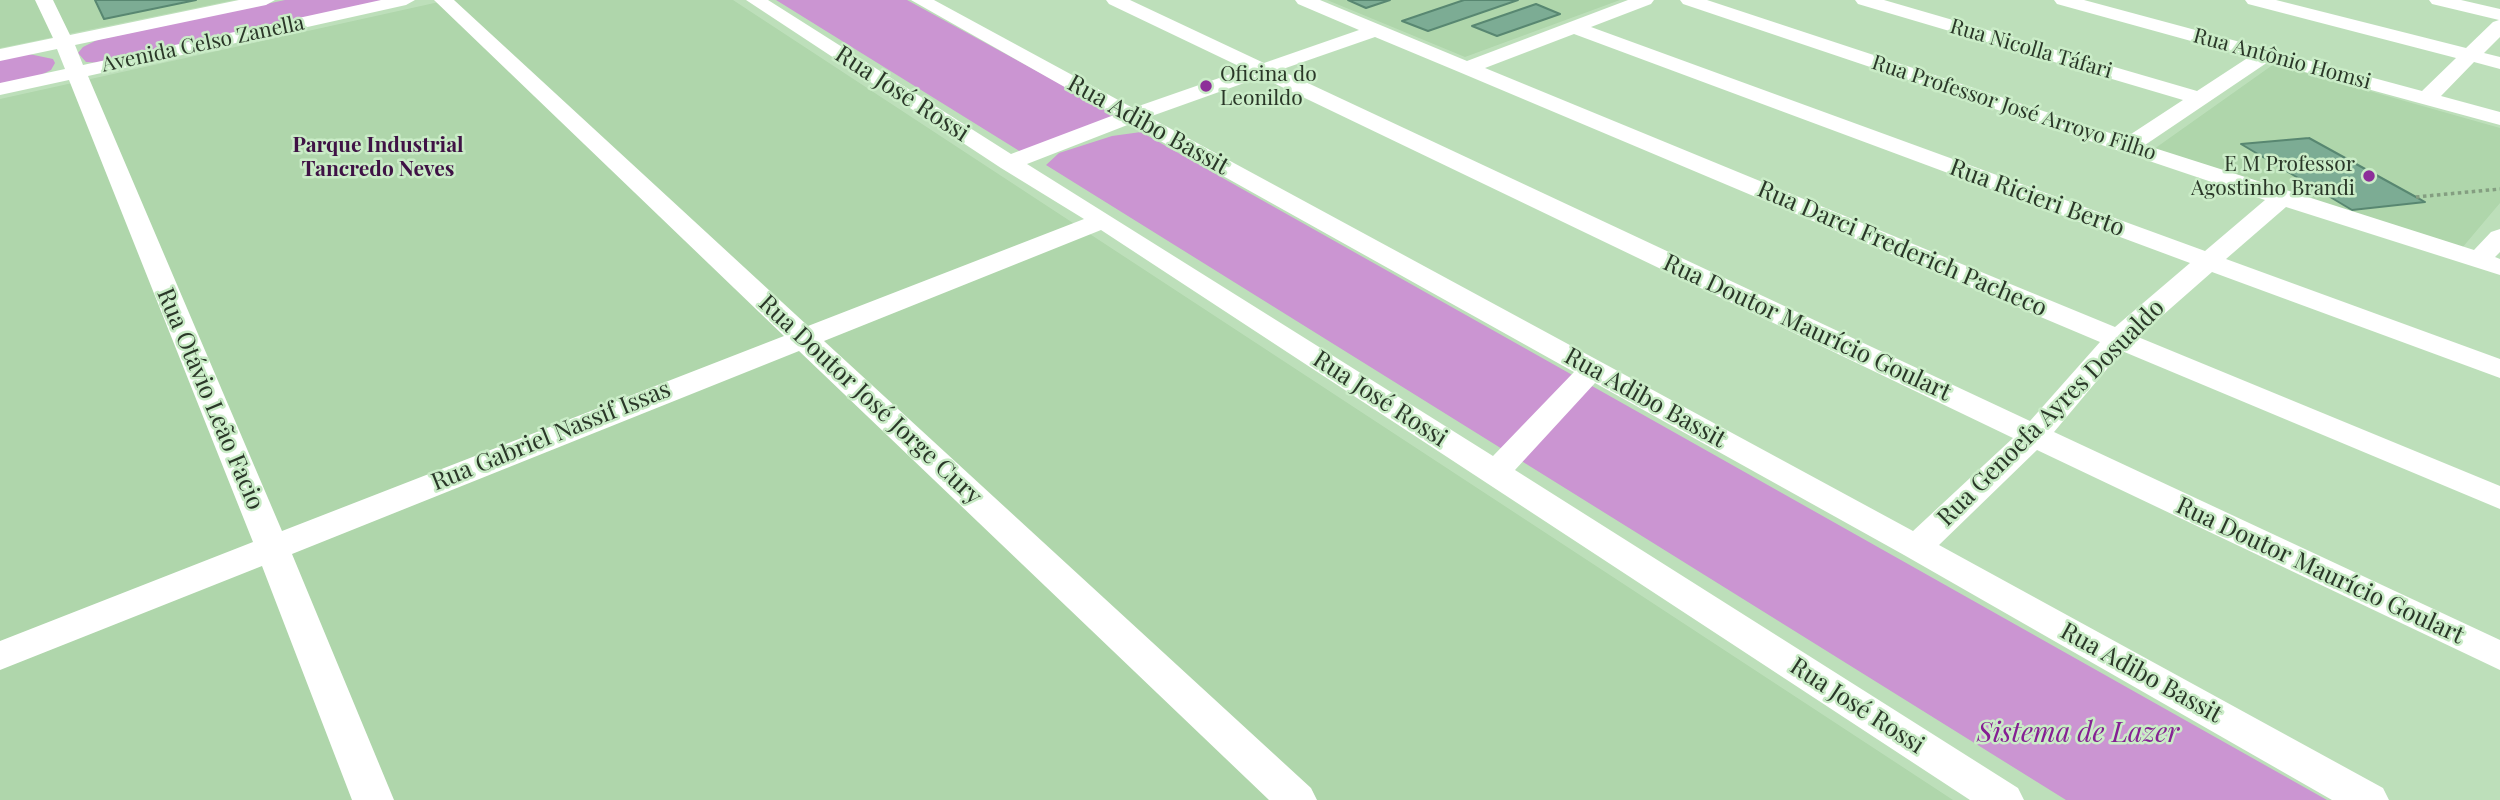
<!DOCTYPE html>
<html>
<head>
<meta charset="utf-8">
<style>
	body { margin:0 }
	canvas { display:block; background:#bddfba }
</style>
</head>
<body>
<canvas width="2500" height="800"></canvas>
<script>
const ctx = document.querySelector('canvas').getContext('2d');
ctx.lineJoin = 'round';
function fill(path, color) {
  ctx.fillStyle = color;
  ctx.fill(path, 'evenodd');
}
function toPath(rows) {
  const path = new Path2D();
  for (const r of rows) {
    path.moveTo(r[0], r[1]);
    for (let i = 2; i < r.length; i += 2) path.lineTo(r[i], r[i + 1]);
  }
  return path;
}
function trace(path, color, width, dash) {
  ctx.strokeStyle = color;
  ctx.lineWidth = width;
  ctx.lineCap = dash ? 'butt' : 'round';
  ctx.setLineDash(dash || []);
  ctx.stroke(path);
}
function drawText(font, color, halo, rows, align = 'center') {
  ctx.font = font + ' "Playfair Display",serif';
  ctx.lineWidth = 5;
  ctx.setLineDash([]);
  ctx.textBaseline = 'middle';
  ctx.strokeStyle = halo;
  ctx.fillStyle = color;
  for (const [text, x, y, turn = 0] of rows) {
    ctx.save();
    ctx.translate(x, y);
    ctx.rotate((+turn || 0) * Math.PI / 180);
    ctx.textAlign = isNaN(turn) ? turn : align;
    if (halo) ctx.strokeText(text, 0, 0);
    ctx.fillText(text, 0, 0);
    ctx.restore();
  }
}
const built = toPath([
	[0,0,234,0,0,48],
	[448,0,733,0,1953,800,0,800,0,99],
	[1327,0,1620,0,1465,57],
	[2274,64,2500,128,2500,203,2462,248,2154,149]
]);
const green = toPath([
	[285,0,394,0,103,63,86,62,78,53,83,47,97,40],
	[776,0,907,0,1117,115,1021,152],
	[29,54,53,59,55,63,51,70,37,77,0,85,0,60],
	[1141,132,2327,800,2066,800,1046,165,1059,153,1112,136]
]);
const building = toPath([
	[95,0,196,0,104,19,95,0],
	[1348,0,1390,0,1366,8,1348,0],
	[1464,0,1518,0,1428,31,1402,21,1464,0],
	[1536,4,1560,14,1497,36,1472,26,1536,4],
	[2309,138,2416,197,2425,202,2352,210,2241,144,2309,138]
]);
const path = toPath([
	[2416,197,2500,189]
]);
const minor = toPath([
	[35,0,53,0,70,35,239,0,275,0,266,5,75,45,83,65,381,0,415,0,406,5,88,76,282,531,784,336,434,0,454,0,808,326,1084,219,1001,168,746,0,768,0,1011,154,1114,115,911,0,934,0,1133,108,1245,69,1109,4,1106,0,1130,0,1264,63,1359,30,1298,4,1295,0,1320,0,1467,61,1628,0,1654,0,1651,4,1591,27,2205,251,2265,200,1683,4,1680,0,1707,0,2125,138,2183,100,1858,4,1855,0,1884,0,2197,91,2249,57,2057,4,2054,0,2084,0,2422,91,2456,58,2248,4,2245,0,2276,0,2466,48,2493,22,2499,20,2432,4,2429,0,2461,0,2500,9,2500,37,2484,53,2500,57,2500,69,2474,62,2441,96,2500,112,2500,125,2268,62,2145,145,2474,250,2491,232,2500,229,2500,252,2495,257,2500,259,2500,275,2286,207,2226,259,2500,359,2500,378,2212,272,2138,337,2500,486,2500,509,2122,351,2054,432,2500,640,2500,670,2037,450,1939,545,2383,788,2389,800,2332,800,1904,555,1595,383,1515,470,2018,788,2024,800,1970,800,1101,230,824,341,1311,788,1317,800,1269,800,799,351,292,554,394,800,352,800,262,566,0,670,0,641,253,542,69,80,0,95,0,83,65,69,57,49,0,61,0,49,53,38,35,0],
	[1574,34,2190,263,2115,327,1485,68,1574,34],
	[1375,37,1459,72,2100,342,2030,421,1280,70,1375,37],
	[1261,77,2013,438,1913,531,1149,117,1261,77],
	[1130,124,1574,372,1493,456,1027,164,1130,124]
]);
const markers = [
	[1206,86,7,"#8d2f99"],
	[2369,176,7,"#8d2f99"]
];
const farStreetnames = [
	["Avenida Celso Zanella",203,44,-12],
	["Rua Nicolla Táfari",2031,49,16],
	["Rua Antônio Homsi",2282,59,15],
	["Rua Professor José Arroyo Filho",2014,108,18]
];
const farPoinames = [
	["Oficina do",1220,74],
	["Leonildo",1220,98],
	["E M Professor",2355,164,"right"],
	["Agostinho Brandi",2355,188,"right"]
];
const farNeighbourhoodnames = [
	["Parque Industrial",378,145],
	["Tancredo Neves",378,169]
];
const streetNames = [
	["Rua José Rossi",902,94,33],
	["Rua Adibo Bassit",1148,125,29],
	["Rua Ricieri Berto",2037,198,20],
	["Rua Darci Frederich Pacheco",1902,249,23],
	["Rua Doutor Maurício Goulart",1807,328,25],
	["Rua Adibo Bassit",1645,398,29],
	["Rua Otávio Leão Facio",210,399,67],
	["Rua José Rossi",1380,399,33],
	["Rua Doutor José Jorge Cury",870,400,43],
	["Rua Genoefa Ayres Dosualdo",2051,413,-45],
	["Rua Gabriel Nassif Issas",551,436,-22],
	["Rua Doutor Maurício Goulart",2320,571,25],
	["Rua Adibo Bassit",2141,673,29],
	["Rua José Rossi",1857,706,33]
];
const nearParknames = [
	["Sistema de Lazer",2078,733]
];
fill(built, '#afd6ab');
fill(green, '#cb95d2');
fill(building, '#7cac94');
trace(building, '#588771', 2);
trace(path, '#849e81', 3.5, [3.5, 3.5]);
fill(minor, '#fff');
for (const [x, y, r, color] of markers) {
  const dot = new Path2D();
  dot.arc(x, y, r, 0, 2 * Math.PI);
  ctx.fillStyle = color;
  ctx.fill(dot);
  trace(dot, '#caecc7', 2.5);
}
drawText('21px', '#2a3728', '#caecc7', farStreetnames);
drawText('21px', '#2a3728', '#caecc7', farPoinames, 'left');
drawText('bold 21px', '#3f1245', '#caecc7', farNeighbourhoodnames);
drawText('24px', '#2a3728', '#caecc7', streetNames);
drawText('italic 28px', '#852093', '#caecc7', nearParknames);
</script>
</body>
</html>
